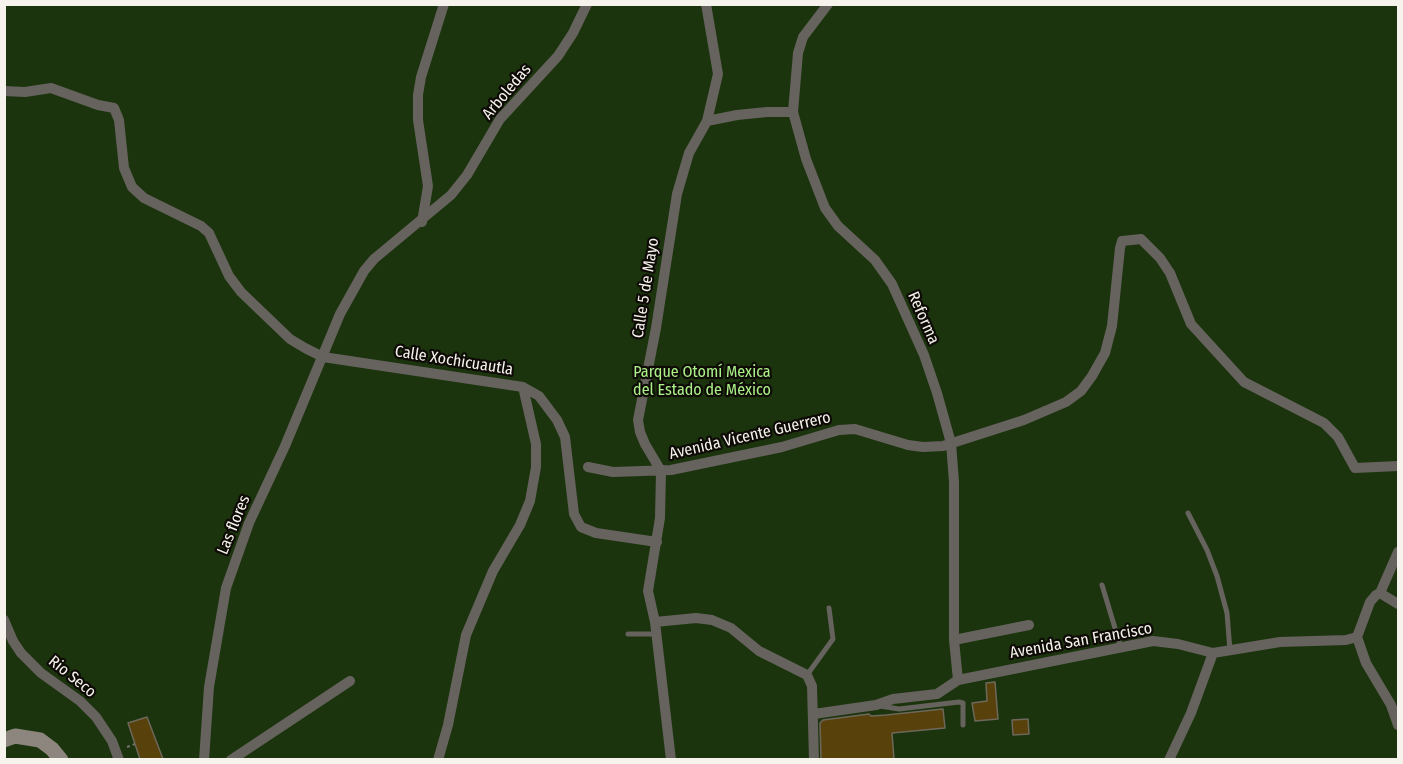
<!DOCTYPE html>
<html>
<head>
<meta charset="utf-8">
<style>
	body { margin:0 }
	#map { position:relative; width:1403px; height:764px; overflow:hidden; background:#272217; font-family:"Fira Sans Condensed",sans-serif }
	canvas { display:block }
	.frame { position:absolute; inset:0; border:6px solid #f6f3ec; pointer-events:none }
</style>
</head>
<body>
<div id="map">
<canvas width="1403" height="764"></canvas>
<div class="frame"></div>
</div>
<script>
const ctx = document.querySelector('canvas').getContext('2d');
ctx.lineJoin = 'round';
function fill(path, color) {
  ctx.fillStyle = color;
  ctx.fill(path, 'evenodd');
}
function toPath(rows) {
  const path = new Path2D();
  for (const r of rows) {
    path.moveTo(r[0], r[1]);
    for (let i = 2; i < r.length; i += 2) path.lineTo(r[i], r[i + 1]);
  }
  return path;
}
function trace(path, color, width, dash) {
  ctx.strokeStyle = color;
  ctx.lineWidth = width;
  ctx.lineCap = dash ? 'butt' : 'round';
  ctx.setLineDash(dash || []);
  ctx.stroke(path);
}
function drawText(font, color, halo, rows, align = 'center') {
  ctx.font = font + ' "Fira Sans Condensed",sans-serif';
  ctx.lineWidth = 4.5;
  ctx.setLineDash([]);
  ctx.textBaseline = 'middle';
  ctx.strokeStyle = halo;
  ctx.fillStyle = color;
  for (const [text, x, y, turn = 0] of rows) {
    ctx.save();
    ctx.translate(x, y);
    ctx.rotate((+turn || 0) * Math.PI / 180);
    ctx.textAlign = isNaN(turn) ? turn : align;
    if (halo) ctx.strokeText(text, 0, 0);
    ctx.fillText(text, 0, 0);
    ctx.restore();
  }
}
const green = toPath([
	[4,5,1398,5,1398,759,5,759]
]);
const building = toPath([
	[995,682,998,719,975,721,972,703,987,701,986,683,995,682],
	[943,709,945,728,892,733,894,759,821,759,820,723,823,720,869,714,871,716,886,715,943,709],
	[147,717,163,759,140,759,128,723,147,717],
	[1028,719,1029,734,1013,735,1012,720,1028,719]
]);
const path = toPath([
	[127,747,135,744]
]);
const lane = toPath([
	[1188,513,1207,550,1217,576,1227,613,1230,651],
	[1102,585,1121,648],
	[628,634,656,634],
	[807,675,833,639,829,608],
	[880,706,899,709,959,702,963,703,963,725]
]);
const street = toPath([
	[706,4,718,74,707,121],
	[828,4,803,37,798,53,793,112,806,159,825,208,838,226,875,260,892,284,924,355,937,393,951,443,954,482,954,640,958,680],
	[4,91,25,92,51,88,98,105,114,108,119,120,124,168,132,187,144,198,201,226,209,233,229,276,241,292,290,339,305,348,323,357,523,387,539,396,557,420,565,437,574,514,581,527,596,533,657,542],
	[422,222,428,186,418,120,418,95,421,77,444,4],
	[588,467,613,472,671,470,782,447,839,430,855,429,908,445,923,447,943,446,1024,420,1066,402,1081,391,1092,376,1105,353,1112,326,1120,248,1122,241,1141,239,1160,258,1170,273,1191,324,1244,382,1324,423,1338,437,1355,468,1398,466],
	[1380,593,1398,552],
	[4,620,13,641,21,653,41,673,80,701,96,717,112,741,119,760],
	[655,622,696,618,712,620,731,628,759,651,807,675,812,686,814,760],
	[1357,637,1366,663,1391,705,1398,725],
	[1357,637,1370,602,1376,595,1380,593,1398,604],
	[954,640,1029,625],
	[814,714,876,705,893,699,937,694,958,680,1153,641,1178,644,1213,653,1280,642,1346,640,1357,637],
	[204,760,209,687,226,588,249,523,285,446,340,314,364,271,374,259,451,195,467,175,500,119,558,56,573,33,587,4],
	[231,760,350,681],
	[438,760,448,725,466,635,493,571,520,525,530,501,536,467,536,444,523,387],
	[671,760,655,622,648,591,660,518,661,471,645,444,640,432,638,420,656,328,677,194,689,153,707,121,737,115,767,112,793,112],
	[1169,760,1191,713,1213,653]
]);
const secondary = toPath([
	[4,740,15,736,40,740,52,749,61,760]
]);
const streetNames = [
	["Arboledas",507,92,-50],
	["Calle 5 de Mayo",646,288,-81],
	["Reforma",923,318,66],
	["Calle Xochicuautla",454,361,9],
	["Avenida Vicente Guerrero",750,436,-13],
	["Las flores",234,525,-68],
	["Avenida San Francisco",1081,641,-10],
	["Rio Seco",72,677,39]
];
const parkNames = [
	["Parque Otomí Mexica",702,373],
	["del Estado de México",702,391]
];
fill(green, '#1b340d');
fill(building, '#58410b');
trace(building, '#6e685c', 1.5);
trace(path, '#757167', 2, [3, 3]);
trace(lane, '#66625d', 5);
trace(street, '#66625d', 10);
trace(secondary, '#8d867f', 15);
drawText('16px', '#f6f3ec', '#0e0b07', streetNames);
drawText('16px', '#acf188', '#0e0b07', parkNames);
</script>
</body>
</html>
